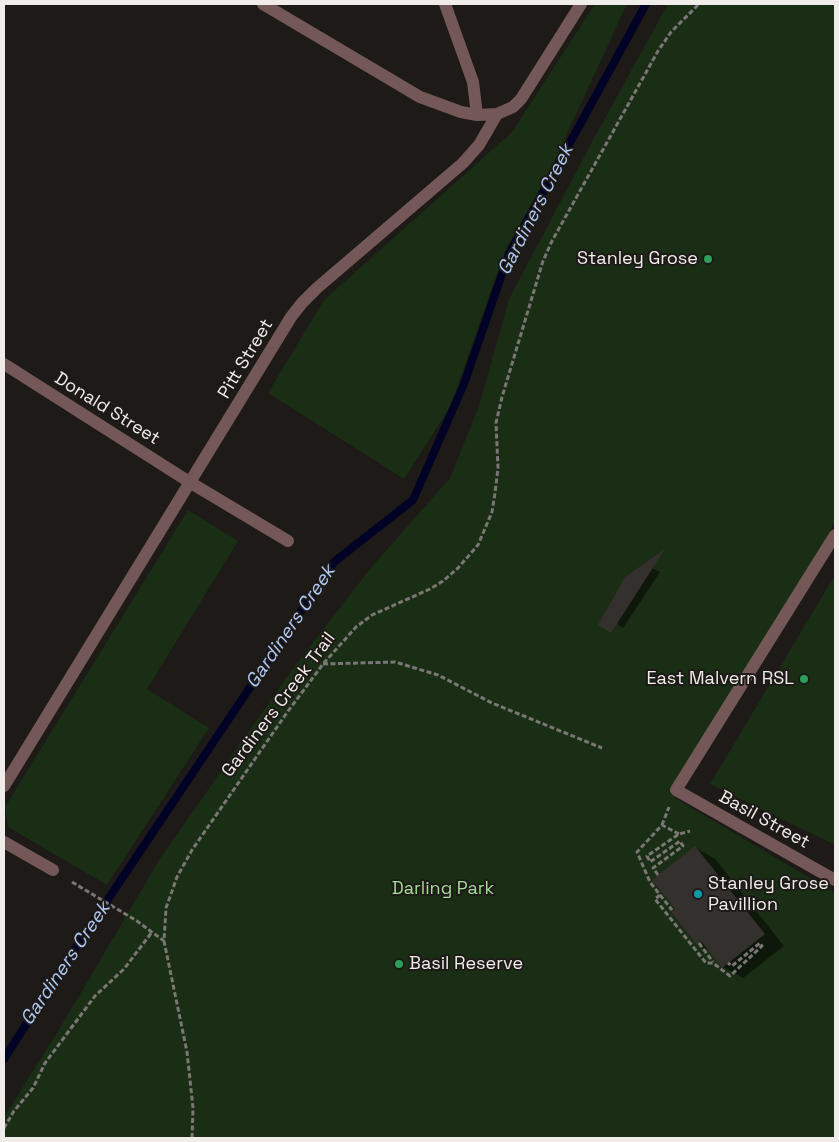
<!DOCTYPE html>
<html>
<head>
<meta charset="utf-8">
<style>
	body { margin:0 }
	#map { position:relative; width:839px; height:1142px; overflow:hidden; background:#1e1a17; font-family:"Space Grotesk",sans-serif }
	canvas { display:block }
	.frame { position:absolute; inset:0; border:5px solid #efecea; pointer-events:none }
</style>
</head>
<body>
<div id="map">
<canvas width="839" height="1142"></canvas>
<div class="frame"></div>
</div>
<script>
const ctx = document.querySelector('canvas').getContext('2d');
ctx.lineJoin = 'round';
function fill(path, color) {
  ctx.fillStyle = color;
  ctx.fill(path, 'evenodd');
}
function toPath(rows) {
  const path = new Path2D();
  for (const r of rows) {
    path.moveTo(r[0], r[1]);
    for (let i = 2; i < r.length; i += 2) path.lineTo(r[i], r[i + 1]);
  }
  return path;
}
function trace(path, color, width, dash) {
  ctx.strokeStyle = color;
  ctx.lineWidth = width;
  ctx.lineCap = dash ? 'butt' : 'round';
  ctx.setLineDash(dash || []);
  ctx.stroke(path);
}
function drawText(font, color, halo, rows, align = 'center') {
  ctx.font = font + ' "Space Grotesk",sans-serif';
  ctx.lineWidth = 4;
  ctx.setLineDash([]);
  ctx.textBaseline = 'middle';
  ctx.strokeStyle = halo;
  ctx.fillStyle = color;
  for (const [text, x, y, turn = 0] of rows) {
    ctx.save();
    ctx.translate(x, y);
    ctx.rotate((+turn || 0) * Math.PI / 180);
    ctx.textAlign = isNaN(turn) ? turn : align;
    if (halo) ctx.strokeText(text, 0, 0);
    ctx.fillText(text, 0, 0);
    ctx.restore();
  }
}
const green = toPath([
	[595,4,627,4,549,173,505,251,450,407,404,479,268,393,324,300,512,132],
	[668,4,835,4,835,522,675,798,835,893,835,1138,4,1138,4,1117,60,1028,161,857,291,671,369,570,450,478,479,406,509,299,594,138],
	[188,510,238,541,147,689,209,728,107,885,8,827,5,807],
	[835,575,835,845,710,784]
]);
const shadow = toPath([
	[639,569,654,569,660,572,623,628,618,625,618,593],
	[695,847,715,859,784,946,743,978,723,967,711,952,698,944,676,909]
]);
const stream = toPath([
	[4,1059,68,959,334,562,413,500,464,384,509,254,646,4]
]);
const building = toPath([
	[665,549,611,633,598,625,625,577],
	[695,846,765,934,722,968,701,941,697,945,671,912,675,909,652,880]
]);
const path = toPath([
	[323,664,395,662,438,675,492,703,602,748],
	[662,825,669,807],
	[679,834,662,825,637,852,650,882,660,895,655,899,706,963,713,963,730,976,762,946,760,943,732,966,728,963],
	[658,875,653,868,683,846,680,841,650,862,647,856,679,834,690,831],
	[72,882,137,921,164,941],
	[660,895,672,910],
	[699,943,713,962],
	[4,1128,14,1111,33,1088,45,1063,95,996,124,969,152,932],
	[192,1138,193,1108,187,1052,164,941,166,908,177,877,192,850,286,714,323,664,356,627,372,615,430,589,443,581,458,568,478,545,492,512,495,493,498,468,496,423,502,397,543,261,552,241,658,51,671,32,699,4]
]);
const lane = toPath([
	[191,483,288,541]
]);
const street = toPath([
	[263,4,420,97,461,112,477,115,497,114],
	[445,4,473,82,477,115],
	[4,364,191,483],
	[835,535,676,790,835,880],
	[4,786,291,317,302,303,317,288,463,163,479,145,497,114,513,107,521,99,581,4],
	[4,842,53,870]
]);
const markers = [
	[708,259,5,"#2e9e5b"],
	[804,679,5,"#2e9e5b"],
	[698,894,5,"#0f9aa8"],
	[399,964,5,"#2e9e5b"]
];
const poiNames = [
	["Stanley Grose",698,259],
	["East Malvern RSL",794,679],
	["Stanley Grose",708,884,"left"],
	["Pavillion",708,905,"left"],
	["Basil Reserve",409,964,"left"]
];
const streetNames = [
	["Pitt Street",246,359,-59],
	["Donald Street",107,409,32],
	["Gardiners Creek Trail",279,705,-53],
	["Basil Street",764,820,29]
];
const parkNames = [
	["Darling Park",443,889]
];
const waterNames = [
	["Gardiners Creek",536,210,-63],
	["Gardiners Creek",291,627,-56],
	["Gardiners Creek",66,964,-56]
];
fill(green, '#192e14');
fill(shadow, '#0007');
trace(stream, '#000226', 8);
fill(building, '#34302d');
trace(path, '#7a7674', 3, [5, 2.5]);
trace(lane, '#735857', 12);
trace(street, '#735857', 12);
for (const [x, y, r, color] of markers) {
  const dot = new Path2D();
  dot.arc(x, y, r, 0, 2 * Math.PI);
  ctx.fillStyle = color;
  ctx.fill(dot);
  trace(dot, '#1e1a17', 2);
}
drawText('18px', '#efecea', '#1e1a17', poiNames, 'right');
drawText('18px', '#efecea', '#1e1a17', streetNames);
drawText('18px', '#a4dd98', '#1e1a17', parkNames);
drawText('italic 19px', '#aec8f3', '#1e1a17', waterNames);
</script>
</body>
</html>
